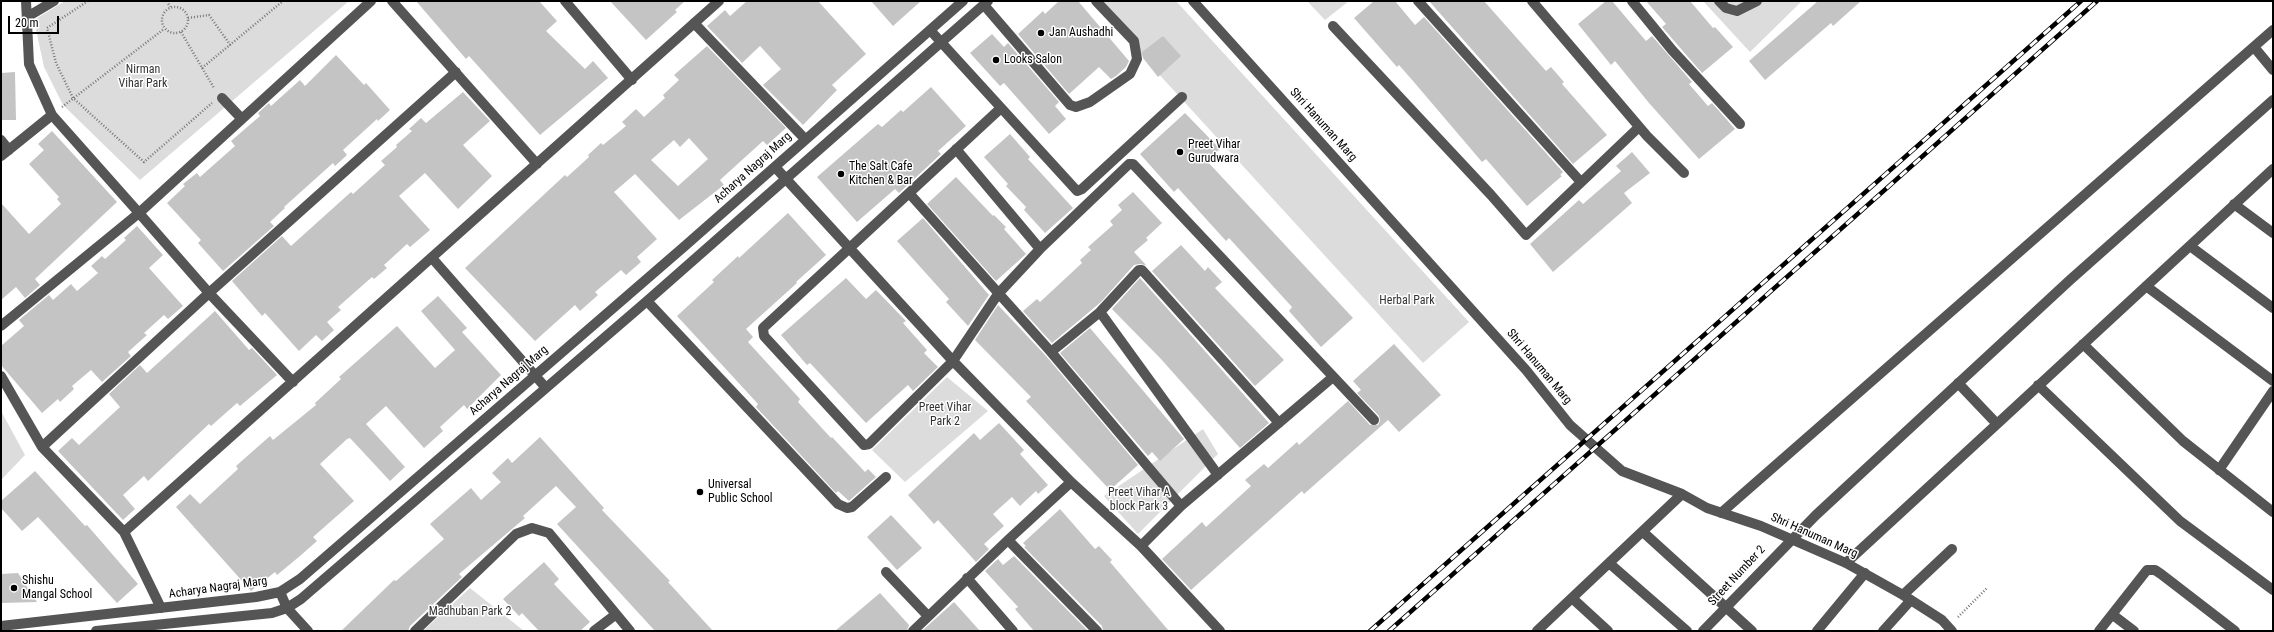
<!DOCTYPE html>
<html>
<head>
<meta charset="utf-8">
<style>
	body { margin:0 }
	#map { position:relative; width:2274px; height:632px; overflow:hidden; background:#fff; font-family:"Roboto Condensed",sans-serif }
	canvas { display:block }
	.frame { position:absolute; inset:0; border:2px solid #000; pointer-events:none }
	.scale { position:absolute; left:8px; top:16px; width:51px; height:18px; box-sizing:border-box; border:2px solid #000; border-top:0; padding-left:5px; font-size:12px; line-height:14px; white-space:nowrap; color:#000; -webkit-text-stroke:3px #fff; paint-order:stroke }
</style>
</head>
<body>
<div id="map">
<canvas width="2274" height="632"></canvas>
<div class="frame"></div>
<div class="scale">20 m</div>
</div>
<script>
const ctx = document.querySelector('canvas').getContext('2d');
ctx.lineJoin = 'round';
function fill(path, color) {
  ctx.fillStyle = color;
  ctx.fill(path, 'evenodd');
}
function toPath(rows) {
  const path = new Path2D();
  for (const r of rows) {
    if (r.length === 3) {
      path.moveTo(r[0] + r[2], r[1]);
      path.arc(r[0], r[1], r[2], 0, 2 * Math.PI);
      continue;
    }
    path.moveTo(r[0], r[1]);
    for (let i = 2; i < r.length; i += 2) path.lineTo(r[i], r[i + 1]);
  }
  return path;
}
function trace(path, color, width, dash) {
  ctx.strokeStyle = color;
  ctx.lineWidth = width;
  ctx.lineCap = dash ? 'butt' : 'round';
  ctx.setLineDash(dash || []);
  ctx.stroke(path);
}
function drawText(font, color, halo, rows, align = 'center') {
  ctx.font = font + ' "Roboto Condensed",sans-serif';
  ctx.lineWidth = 3;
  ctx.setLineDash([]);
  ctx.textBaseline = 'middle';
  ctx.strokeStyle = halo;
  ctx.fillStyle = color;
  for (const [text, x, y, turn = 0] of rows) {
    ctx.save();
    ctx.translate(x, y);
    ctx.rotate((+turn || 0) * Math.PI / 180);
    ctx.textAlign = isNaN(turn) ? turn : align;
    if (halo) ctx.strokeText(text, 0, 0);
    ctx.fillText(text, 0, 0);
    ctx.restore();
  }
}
const green = toPath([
	[65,1,349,1,140,180,63,105,44,67,34,20],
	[1092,1,1176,1,1469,322,1423,363],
	[1307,1,1349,1,1325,20],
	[1703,1,1802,1,1750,52],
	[947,377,988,411,905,482,872,450],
	[1,411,25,455,1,480],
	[1203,429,1218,454,1138,534,1104,496],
	[470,588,524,631,423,631]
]);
const building = toPath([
	[416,1,539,1,557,21,546,31,585,69,593,61,608,78,540,135,469,56,466,59],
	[610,1,685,1,675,10,677,12,646,40],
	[747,1,818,1,866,54,832,85,837,90,803,125,763,85,781,69,760,46,742,63,707,26,725,10,730,16],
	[871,1,921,1,893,26],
	[1059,1,1078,1,1129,61,1126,67,1116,76,1111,79,1099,67,1069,94,1018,34,1043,11,1045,14],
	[1374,1,1395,1,1415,25,1424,17,1563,172,1560,175,1562,176,1527,206,1486,159,1482,162,1413,81,1399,65,1397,67,1354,18],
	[1429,1,1484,1,1546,71,1551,67,1564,82,1562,84,1607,135,1573,164],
	[1606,1,1612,1,1646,41,1652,36,1692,82,1689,84,1708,106,1712,103,1735,129,1699,159,1649,103,1615,61,1611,65,1578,24],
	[1646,1,1690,1,1713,28,1715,27,1733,47,1702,73,1662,27,1666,24],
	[1818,1,1861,1,1833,26,1831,23,1765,80,1749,61],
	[992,34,1004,47,1008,43,1059,102,1055,106,1066,119,1049,134,1004,83,1000,86,970,53],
	[1163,36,1181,56,1158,77,1143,58,1142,52],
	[707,46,786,128,767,145,763,141,720,180,724,185,679,220,635,174,614,192,657,239,637,257,641,262,626,275,621,270,595,292,598,295,580,311,575,305,535,341,465,268,565,175,567,177,589,157,588,155,601,143,603,145,626,126,622,122,636,109,644,117,665,98,663,95,679,80,674,75],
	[689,138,708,159,678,186,651,160,674,140,680,147],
	[336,55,364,85,366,83,390,110,378,121,377,119,343,150,347,155,335,166,333,163,284,207,285,208,270,222,274,226,223,271,198,243,201,240,167,203,185,186,183,184,197,173,200,177,235,146,231,141,260,116,258,113,269,103,271,106,300,80,305,86],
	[15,72,16,120,1,120,1,73],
	[931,87,966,126,938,151,941,154,899,193,895,189,857,222,817,177,878,124,882,127,901,110,903,112],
	[463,92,490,121,463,145,492,176,458,209,425,173,399,196,430,230,410,247,407,244,384,265,387,268,374,279,372,277,338,307,341,310,327,322,334,330,322,341,316,335,299,351,265,313,262,316,232,281,282,236,291,246,351,192,353,194,385,165,381,161,397,147,396,145,412,131,409,129,421,118,426,123],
	[1185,113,1220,149,1207,161,1353,318,1321,347,1289,311,1292,307,1229,238,1226,241,1178,188,1174,192,1140,154],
	[52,131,117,202,35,279,40,285,25,298,16,287,1,300,1,203,29,234,61,204,57,199,59,197,29,164,44,150,38,144],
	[1010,134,1030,157,1028,159,1073,208,1045,233,1024,210,1026,207,1006,186,1008,184,984,157],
	[1632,152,1650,173,1624,193,1632,203,1553,272,1530,244,1579,200,1583,204,1621,171,1616,166],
	[956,177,993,216,994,215,1006,227,1004,229,1026,254,996,281,927,204],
	[1133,192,1162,223,1146,238,1148,240,1134,252,1146,265,1139,264,1134,265,1101,302,1052,343,1023,311,1037,299,1040,302,1082,263,1080,260,1091,250,1088,247,1113,225,1110,221,1122,210,1118,205],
	[788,213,826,255,796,282,797,283,746,329,753,337,748,342,800,399,798,402,831,438,832,437,865,472,868,469,876,477,849,501,838,491,836,493,756,407,758,404,677,316,714,282,712,280,738,256,739,258],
	[923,218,989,295,968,326,946,302,949,299,897,241],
	[137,226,163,255,149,268,183,306,168,319,164,315,144,333,147,335,128,352,131,356,102,382,91,370,72,386,74,389,60,402,58,399,42,413,1,365,1,346,24,326,19,320,49,295,53,300,71,284,77,291,98,273,91,266,102,256,105,259,126,240,124,238],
	[1181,245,1205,271,1208,267,1222,282,1215,288,1284,360,1255,386,1152,271],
	[846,278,866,299,876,290,906,321,903,323,927,350,924,353,938,367,913,391,908,385,866,423,810,363,807,365,781,335],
	[1140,278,1269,423,1240,448,1161,359,1112,309],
	[438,296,467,328,462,332,501,375,467,409,464,405,440,427,443,431,424,448,386,406,366,424,405,467,390,481,350,438,347,439,320,464,354,501,313,537,317,541,300,556,277,575,275,572,251,591,176,507,190,494,200,504,238,469,236,466,270,436,273,440,316,405,315,403,341,379,339,377,397,326,435,368,455,350,421,311],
	[998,305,1046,356,1138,465,1110,490,1026,401,1031,397,975,340],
	[215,311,249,350,252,348,277,375,240,406,237,403,211,426,209,424,148,481,144,476,123,495,135,509,123,520,58,451,72,438,79,445,120,407,109,394,140,365,147,373],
	[1090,328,1184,439,1160,461,1152,452,1148,456,1060,353],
	[1394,344,1441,395,1399,432,1388,420,1304,494,1302,491,1191,590,1162,559,1202,522,1206,527,1251,486,1245,480,1264,464,1268,468,1297,442,1299,445,1348,401,1370,425,1378,425,1380,421,1379,416,1357,393,1361,390,1353,381],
	[999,423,1024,450,1020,454,1048,485,1038,494,1036,491,1020,506,1012,497,993,514,1004,526,984,544,989,549,976,562,938,520,934,524,908,495,974,433,980,440],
	[540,437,604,508,602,510,670,581,668,582,713,631,655,631,557,524,576,507,556,486,523,516,525,518,459,574,462,577,410,626,408,631,341,631,394,580,396,581,444,539,430,524,471,488,481,500,501,482,492,473,508,458,512,463],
	[35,471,85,526,87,525,138,584,117,603,38,517,22,531,1,508,1,501],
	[1060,509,1095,549,1099,546,1112,560,1110,562,1169,631,1103,631,1102,626,1024,547,1026,546,1023,543],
	[891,515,922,548,897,570,867,537],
	[1014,556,1088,631,1034,631,1015,609,1018,607,985,571,998,559,1003,565],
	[544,562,559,579,554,584,590,622,580,631,539,631,522,613,519,616,503,599],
	[18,573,37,602,1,603,1,574],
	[880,593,909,625,907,631,835,631],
	[954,602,980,631,922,631,924,629]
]);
const path = toPath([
	[88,1,47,28,56,63,73,98,144,162,212,103],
	[167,1,170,7],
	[175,20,13],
	[188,18,209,15,231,46],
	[181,32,214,88],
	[202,68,283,1],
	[62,107,164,29],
	[1958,617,1987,588]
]);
const minor = toPath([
	[371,1,139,213,209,293,456,72],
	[392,1,537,164],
	[565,1,632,80],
	[1193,1,1526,370,1570,425,1622,471,1682,494,1707,508,1761,526,1846,563,1903,595,1942,620,1952,631],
	[1418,1,1580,181],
	[1532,1,1647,136,1684,173],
	[1632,1,1672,50,1740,124],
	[1719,1,1726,8,1737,11,1757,1],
	[984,5,1070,105,1076,107,1090,102,1130,74,1137,59,1134,41,1096,1],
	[27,17,54,1],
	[694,23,805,139],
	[1333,26,1491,195,1526,235,1639,127],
	[930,30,1077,191,1082,189,1182,97],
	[2254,47,2273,70],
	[222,98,242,119],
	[1001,108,763,328,764,336,864,445,869,444,953,361,998,294,1040,249,1129,164,1133,164,1374,420],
	[1,140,9,150],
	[956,149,1040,249],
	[1,156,52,115,29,64,26,1],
	[775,167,953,361,1071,482,1141,546,1220,631],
	[909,193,1051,352,1181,506],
	[2234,204,2273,233],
	[2190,246,2273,308],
	[432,258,546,388],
	[2146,286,2273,381],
	[647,301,838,504,847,508,852,507,886,477],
	[1100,312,1218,475],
	[1,326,139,213,52,115],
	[2083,344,2183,441,2273,512],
	[1051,352,1100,312,1139,270,1142,270,1279,423],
	[1,376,42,447,209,293,293,382],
	[1958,383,1997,424,2273,169],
	[2038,385,2180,521,2273,590],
	[42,447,124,532],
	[2219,470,2273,391],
	[1721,513,2273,30],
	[1643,532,1752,631],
	[1008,540,1097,631],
	[1141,546,1181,506,1333,377],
	[1609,563,1687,631],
	[1846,563,1997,424],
	[886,572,927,615],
	[967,578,1013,631],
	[280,592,287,608,308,631],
	[1903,595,1952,549],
	[1572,598,1608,631],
	[161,608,124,532,719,1],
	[2113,615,2134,631],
	[1,626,256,597,280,592,300,579,686,245,963,1],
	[96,631,272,613,287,608,301,599,647,301,988,1],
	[415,631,516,534,532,528,549,533,630,631],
	[594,631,615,615],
	[913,631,1008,540,1071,482],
	[1537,631,1682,494],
	[1703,631,1816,515,2070,280,2273,100],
	[1817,631,1865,573],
	[1883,631,1911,600],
	[2099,631,2147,570,2155,570,2161,574,2235,631]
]);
const rail = toPath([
	[1370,631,2081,1],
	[1389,631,2097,1]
]);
const markers = [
	[1041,33,4,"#000"],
	[996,60,4,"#000"],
	[1180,152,4,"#000"],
	[841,174,4,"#000"],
	[700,492,4,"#000"],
	[14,588,4,"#000"]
];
const poiNames = [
	["Jan Aushadhi",1049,33],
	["Looks Salon",1004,60],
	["Preet Vihar",1188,145],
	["Gurudwara",1188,159],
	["The Salt Cafe",849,167],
	["Kitchen & Bar",849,181],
	["Universal",708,485],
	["Public School",708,499],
	["Shishu",22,581],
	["Mangal School",22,595]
];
const parkNames = [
	["Nirman",143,70],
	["Vihar Park",143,84],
	["Herbal Park",1407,301],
	["Preet Vihar",945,408],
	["Park 2",945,422],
	["Preet Vihar A",1139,493],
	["block Park 3",1139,507],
	["Madhuban Park 2",470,612]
];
const streetNames = [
	["Shri Hanuman Marg",1323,125,48],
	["Acharya Nagraj Marg",753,168,-42],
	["Shri Hanuman Marg",1539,367,50],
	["Acharya Nagraj Marg",509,381,-41],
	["Shri Hanuman Marg",1814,536,24],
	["Street Number 2",1737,576,-47],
	["Acharya Nagraj Marg",218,588,-8]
];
fill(green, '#dcdcdc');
fill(building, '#c4c4c4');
trace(path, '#777', 2.5, [1, 2]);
trace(minor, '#555', 10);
trace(rail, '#000', 4.5);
trace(rail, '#fff', 3, [9]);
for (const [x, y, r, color] of markers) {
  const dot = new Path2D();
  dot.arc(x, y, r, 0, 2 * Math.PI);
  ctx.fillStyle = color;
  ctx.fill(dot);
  trace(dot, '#fff', 1.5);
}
drawText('12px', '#000', '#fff', poiNames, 'left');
drawText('12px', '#333', '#fff', parkNames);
drawText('12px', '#000', '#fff', streetNames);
</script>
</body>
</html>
